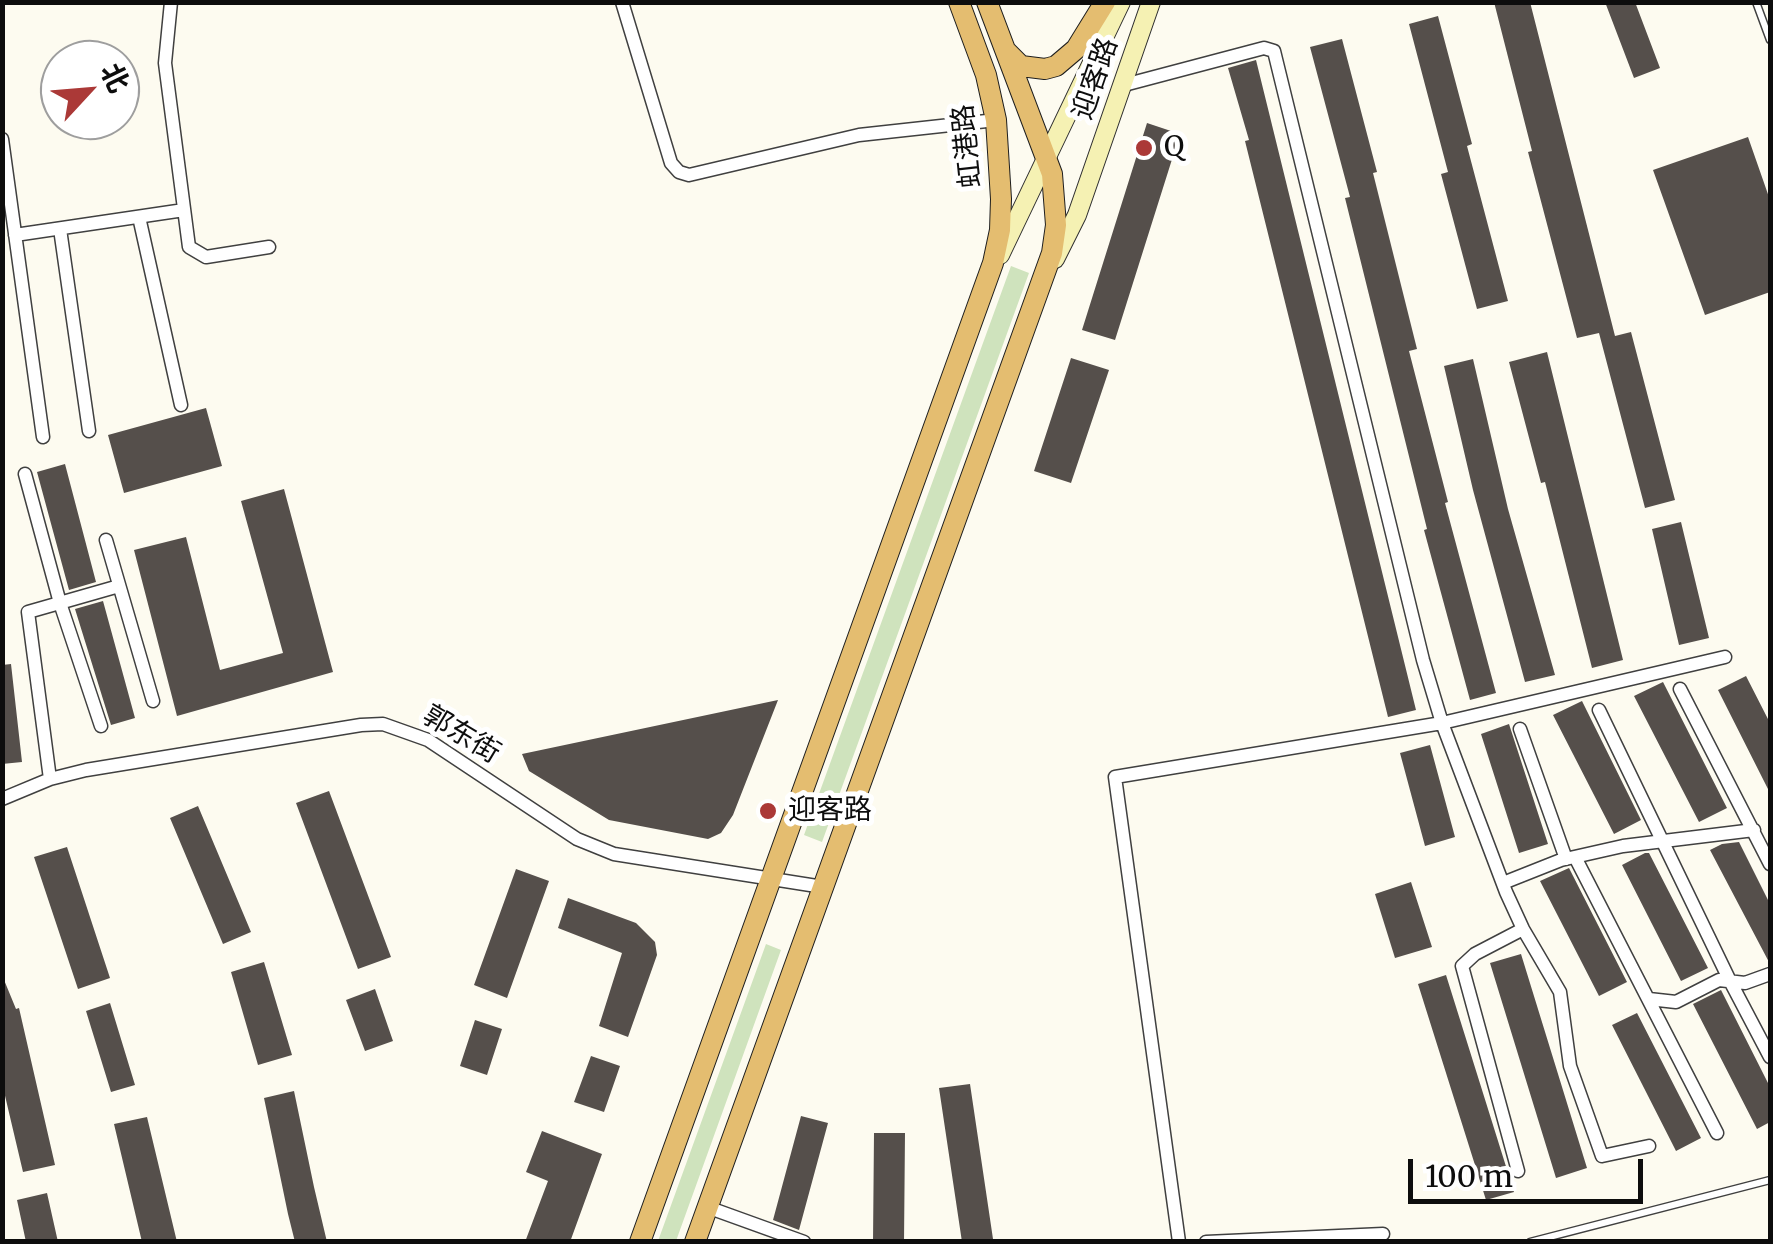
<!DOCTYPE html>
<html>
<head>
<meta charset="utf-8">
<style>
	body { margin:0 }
	#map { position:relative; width:1773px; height:1244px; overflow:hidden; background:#fdfbf0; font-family:Merriweather,"Noto Sans SC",serif }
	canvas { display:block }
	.frame { position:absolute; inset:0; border:5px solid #0d0d0d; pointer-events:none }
	.north { position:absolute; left:40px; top:40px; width:100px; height:100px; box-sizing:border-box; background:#fff; border:2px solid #9e9e9e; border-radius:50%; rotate:64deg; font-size:28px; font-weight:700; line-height:40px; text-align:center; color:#0d0d0d }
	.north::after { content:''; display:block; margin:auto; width:35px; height:45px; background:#ab3937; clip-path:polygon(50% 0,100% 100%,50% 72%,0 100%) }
	.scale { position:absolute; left:1408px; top:1159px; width:235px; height:45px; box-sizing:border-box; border:5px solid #0d0d0d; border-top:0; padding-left:12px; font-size:30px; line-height:35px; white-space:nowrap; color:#0d0d0d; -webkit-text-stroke:8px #fff; paint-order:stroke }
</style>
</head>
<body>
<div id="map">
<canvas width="1773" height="1244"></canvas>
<div class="frame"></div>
<div class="north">北</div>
<div class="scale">100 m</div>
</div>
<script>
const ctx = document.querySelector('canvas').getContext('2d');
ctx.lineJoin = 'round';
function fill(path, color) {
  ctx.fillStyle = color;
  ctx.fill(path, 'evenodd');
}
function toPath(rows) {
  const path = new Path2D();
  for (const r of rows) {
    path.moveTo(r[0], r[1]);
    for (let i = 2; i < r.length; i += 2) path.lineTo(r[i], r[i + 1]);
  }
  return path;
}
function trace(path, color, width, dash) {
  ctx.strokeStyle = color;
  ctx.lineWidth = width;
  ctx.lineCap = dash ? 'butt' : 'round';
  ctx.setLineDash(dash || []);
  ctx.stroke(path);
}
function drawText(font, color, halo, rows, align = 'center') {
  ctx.font = font + ' Merriweather,"Noto Sans SC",serif';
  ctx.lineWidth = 10;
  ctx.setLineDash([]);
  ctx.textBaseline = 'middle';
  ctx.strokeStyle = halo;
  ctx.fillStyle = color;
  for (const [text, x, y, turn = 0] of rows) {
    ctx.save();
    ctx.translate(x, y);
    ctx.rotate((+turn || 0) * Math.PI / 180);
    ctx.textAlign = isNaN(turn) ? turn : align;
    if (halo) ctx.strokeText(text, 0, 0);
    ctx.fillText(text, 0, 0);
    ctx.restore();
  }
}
const green = toPath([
	[1011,266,1029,273,822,842,804,835],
	[766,944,781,950,676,1241,658,1241]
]);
const building = toPath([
	[1494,2,1530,2,1615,336,1631,332,1675,500,1645,508,1599,333,1577,338,1528,152,1532,151],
	[1605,2,1635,2,1660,68,1634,78],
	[1438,16,1472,144,1467,146,1508,301,1477,309,1441,174,1448,172,1409,24],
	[1342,39,1377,172,1373,173,1417,349,1409,351,1448,502,1445,503,1496,693,1470,700,1424,530,1427,529,1345,198,1350,197,1310,47],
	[1256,60,1416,710,1388,717,1245,141,1249,140,1228,68],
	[1147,123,1180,134,1115,340,1082,330],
	[1748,137,1770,200,1770,292,1705,315,1653,170],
	[1547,352,1623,660,1592,668,1545,482,1541,483,1509,362],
	[1071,358,1109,370,1071,483,1034,471],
	[1473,359,1508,509,1555,675,1525,682,1473,490,1444,366],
	[206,408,222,466,124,493,108,435],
	[65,464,96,582,69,590,37,472],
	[284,489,333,672,177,716,134,550,186,537,220,670,283,653,241,501],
	[1681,522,1709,638,1679,645,1652,529],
	[103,601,135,718,111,725,75,609],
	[11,664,22,762,2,764,2,665],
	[1746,676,1770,723,1770,793,1718,690],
	[1663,682,1727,808,1699,822,1634,696],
	[778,700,733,815,721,833,708,839,609,820,529,771,522,754],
	[1582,701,1641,820,1614,834,1553,715],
	[1509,724,1548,844,1519,853,1481,734],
	[1430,745,1455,837,1425,846,1400,753],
	[329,791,391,957,358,969,296,803],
	[198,806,251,932,223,944,170,818],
	[1739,842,1770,904,1770,964,1710,850,1722,844],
	[67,847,110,978,78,989,34,857],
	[1645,853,1649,853,1708,968,1681,981,1622,865],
	[1569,868,1627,982,1599,996,1540,881],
	[516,869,549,881,507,998,474,985],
	[1411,882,1432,947,1395,958,1375,894],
	[568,898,636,923,655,942,657,955,628,1037,599,1026,622,953,558,928],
	[1521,954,1587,1168,1556,1178,1490,963],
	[264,962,292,1055,258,1065,231,972],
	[2,975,16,1009,19,1008,55,1165,23,1172,2,1083],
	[1446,975,1514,1192,1486,1200,1418,984],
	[375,989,393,1041,365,1051,346,1000],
	[1721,990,1770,1087,1770,1122,1757,1129,1693,1004],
	[110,1003,135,1085,111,1092,86,1011],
	[1637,1013,1701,1138,1676,1151,1612,1025],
	[475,1020,502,1029,487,1075,460,1066],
	[591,1056,620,1066,604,1112,574,1102],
	[970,1084,993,1239,962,1242,939,1088],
	[294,1091,314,1187,327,1242,295,1242,288,1214,264,1098],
	[801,1116,828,1123,799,1230,773,1220],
	[147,1117,177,1242,142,1242,114,1124],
	[542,1131,602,1154,570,1242,525,1242,548,1181,526,1172],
	[874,1133,905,1133,904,1242,873,1242],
	[47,1193,58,1242,26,1242,17,1200]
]);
const service = toPath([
	[1756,2,1770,40],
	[1530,1242,1770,1180]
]);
const minor = toPath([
	[171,2,165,63,189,247,206,257,269,247],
	[622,2,671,163,679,172,689,175,859,135,996,120],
	[1124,85,1264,48,1274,51,1423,660,1442,723,1506,892,1523,929,1560,992,1570,1066,1602,1156,1649,1146],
	[2,139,43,437],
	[139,217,181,405],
	[60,229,89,431],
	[15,235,184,210],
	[25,474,60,603,101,726],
	[106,540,153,701],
	[1680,689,1770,864],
	[1599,710,1730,981,1770,1057],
	[1520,729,1566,859],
	[50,779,28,612,119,586],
	[2,799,50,779,86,770,361,725,383,724,428,740,577,839,614,854,823,887],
	[1575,857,1717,1133],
	[1503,883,1561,860,1623,846,1754,830],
	[1649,999,1676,1002,1719,980,1745,983,1770,974],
	[1518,1171,1462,966,1475,954,1523,929],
	[707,1207,804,1242],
	[1179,1242,1115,777,1442,723,1725,657],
	[1206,1242,1383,1234]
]);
const secondary = toPath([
	[1000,255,1121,2],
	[1055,259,1077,215,1151,2]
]);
const trunk = toPath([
	[1006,51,1021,66,1045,69,1056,66,1076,49,1105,2],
	[640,1242,993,263,1000,230,1001,199,996,120,986,75,959,2],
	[695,1242,1052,253,1056,225,1052,174,987,2]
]);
const markers = [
	[1144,148,10,"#ab3937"],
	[768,811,10,"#ab3937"]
];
const streetNames = [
	["迎客路",1096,79,-71],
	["虹港路",968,146,-96],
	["郭东街",461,735,31]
];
const poiNames = [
	["Q",1164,148],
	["迎客路",788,811]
];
fill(green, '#cfe3bd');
fill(building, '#554f4b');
trace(service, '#404040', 9);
trace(minor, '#404040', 15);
trace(secondary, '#2f2f2f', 20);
trace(trunk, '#1e1e1e', 22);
trace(service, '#fff', 6);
trace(minor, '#fff', 12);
trace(secondary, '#f5f1b3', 18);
trace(trunk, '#e4bd70', 20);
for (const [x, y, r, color] of markers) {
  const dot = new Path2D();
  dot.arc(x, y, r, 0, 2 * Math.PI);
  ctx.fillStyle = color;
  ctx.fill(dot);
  trace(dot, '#fff', 4);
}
drawText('28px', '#0d0d0d', '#fff', streetNames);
drawText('28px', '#0d0d0d', '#fff', poiNames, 'left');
</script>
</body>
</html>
